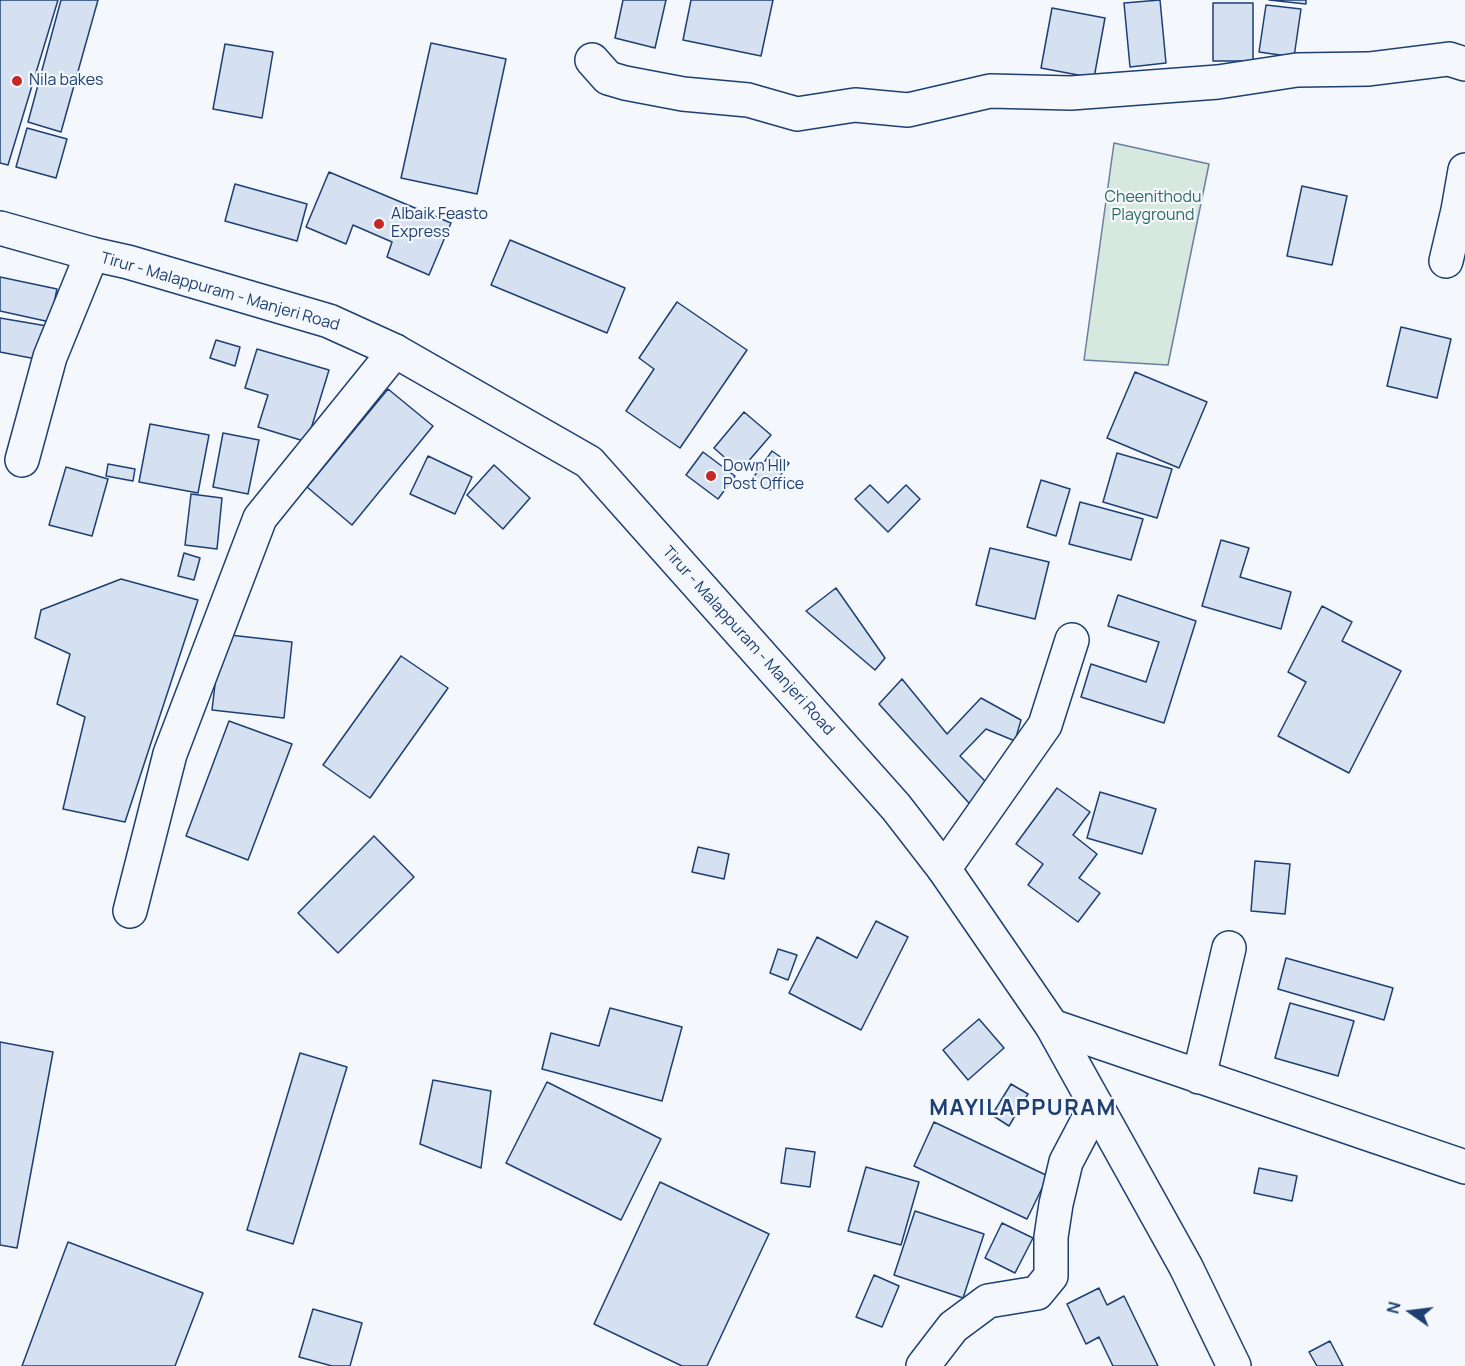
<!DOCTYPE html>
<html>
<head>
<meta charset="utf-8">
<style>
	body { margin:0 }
	#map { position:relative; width:1465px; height:1366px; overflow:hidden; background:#f4f7fb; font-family:Manrope,sans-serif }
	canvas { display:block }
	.north { position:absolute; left:1381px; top:1282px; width:60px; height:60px; -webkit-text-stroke:4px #f4f7fb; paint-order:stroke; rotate:284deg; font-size:16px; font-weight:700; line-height:24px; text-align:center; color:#1d3f73 }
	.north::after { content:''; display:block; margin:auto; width:21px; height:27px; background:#1d3f73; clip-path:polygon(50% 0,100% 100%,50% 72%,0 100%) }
</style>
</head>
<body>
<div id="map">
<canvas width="1465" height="1366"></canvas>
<div class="north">N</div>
</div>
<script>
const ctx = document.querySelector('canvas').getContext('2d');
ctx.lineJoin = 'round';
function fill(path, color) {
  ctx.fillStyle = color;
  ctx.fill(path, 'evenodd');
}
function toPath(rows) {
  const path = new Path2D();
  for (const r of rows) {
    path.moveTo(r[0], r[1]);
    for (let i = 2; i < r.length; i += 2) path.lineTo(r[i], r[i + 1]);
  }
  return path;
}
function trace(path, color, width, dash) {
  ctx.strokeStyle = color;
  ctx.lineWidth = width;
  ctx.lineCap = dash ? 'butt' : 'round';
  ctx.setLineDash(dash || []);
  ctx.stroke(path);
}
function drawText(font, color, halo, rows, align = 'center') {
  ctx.font = font + ' Manrope,sans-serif';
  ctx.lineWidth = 4.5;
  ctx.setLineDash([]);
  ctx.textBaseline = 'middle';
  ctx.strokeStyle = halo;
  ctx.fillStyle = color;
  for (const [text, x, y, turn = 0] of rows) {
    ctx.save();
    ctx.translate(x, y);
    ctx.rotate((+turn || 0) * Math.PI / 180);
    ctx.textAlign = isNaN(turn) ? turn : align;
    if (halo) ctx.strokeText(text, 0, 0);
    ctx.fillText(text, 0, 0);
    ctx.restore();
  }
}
const green = toPath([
	[1114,143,1209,164,1168,365,1084,360,1114,143]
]);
const building = toPath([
	[0,0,58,0,8,165,0,163,0,0],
	[61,0,98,0,61,132,28,122,61,0],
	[623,0,666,0,655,48,615,38,623,0],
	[691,0,773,0,761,56,683,40,691,0],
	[1160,0,1166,63,1130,67,1124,3,1160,0],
	[1269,0,1306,0,1306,4,1269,0],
	[1213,3,1253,3,1253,61,1213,61,1213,3],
	[1266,5,1301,9,1294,57,1259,52,1266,5],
	[1052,8,1105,18,1094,78,1041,68,1052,8],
	[431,43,506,59,477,194,401,178,431,43],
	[225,44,273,52,262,118,213,109,225,44],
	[27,128,67,139,56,178,16,167,27,128],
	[329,172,451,223,429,275,387,257,392,242,353,225,346,244,306,227,329,172],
	[235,184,307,204,297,241,225,221,235,184],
	[1302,186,1347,196,1332,265,1287,256,1302,186],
	[510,240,625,288,607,333,491,285,510,240],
	[0,277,57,289,50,322,0,311,0,277],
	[677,302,747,350,680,448,626,411,654,369,639,358,677,302],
	[0,318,47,326,41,360,0,352,0,318],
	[1401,327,1451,339,1437,398,1387,386,1401,327],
	[216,340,240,347,235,366,210,358,216,340],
	[257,349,329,370,307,442,258,427,268,395,245,388,257,349],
	[1135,372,1207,402,1179,468,1107,438,1135,372],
	[388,389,433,426,352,525,307,487,388,389],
	[744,412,771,435,740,471,714,448,744,412],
	[150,424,209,435,198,493,139,482,150,424],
	[223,433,259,440,248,494,213,487,223,433],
	[772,451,789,463,770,490,753,478,772,451],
	[703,452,735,476,718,499,686,475,703,452],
	[1117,453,1172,469,1157,518,1103,502,1117,453],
	[428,456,472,477,455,514,410,494,428,456],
	[108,464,135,469,133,481,106,476,108,464],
	[494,465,530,498,503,529,467,495,494,465],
	[66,467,108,479,92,536,49,525,66,467],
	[1041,480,1070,489,1056,536,1027,527,1041,480],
	[870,485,888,503,906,485,920,499,888,532,855,499,870,485],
	[191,494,222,498,217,549,185,545,191,494],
	[1080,502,1143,519,1131,560,1069,544,1080,502],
	[1221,540,1249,548,1240,577,1291,592,1281,629,1202,606,1221,540],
	[990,548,1049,562,1035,619,976,605,990,548],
	[184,553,200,558,194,580,178,576,184,553],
	[121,579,198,600,125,822,63,809,85,717,57,704,70,654,35,638,41,610,121,579],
	[836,588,885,658,875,670,806,611,836,588],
	[1118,595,1196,621,1164,723,1081,697,1091,664,1146,682,1159,642,1108,626,1118,595],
	[1322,606,1352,622,1342,641,1401,671,1349,773,1278,736,1306,682,1288,672,1322,606],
	[221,634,292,642,284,718,212,710,221,634],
	[401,656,448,688,370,798,323,765,401,656],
	[902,679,947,734,981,698,1021,720,1015,741,986,729,960,756,993,789,978,813,879,704,902,679],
	[229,721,292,744,248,860,186,836,229,721],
	[1057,788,1090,812,1073,835,1097,854,1079,878,1100,893,1078,922,1028,885,1043,864,1016,844,1057,788],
	[1100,792,1156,809,1142,854,1087,838,1100,792],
	[374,836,414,877,338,953,298,913,374,836],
	[698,847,729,854,724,879,692,872,698,847],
	[1255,861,1290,864,1285,914,1251,911,1255,861],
	[876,921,908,937,861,1030,789,993,817,937,857,958,876,921],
	[778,949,797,955,788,980,770,973,778,949],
	[1286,958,1393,988,1384,1020,1278,989,1286,958],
	[1290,1003,1354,1021,1338,1076,1275,1058,1290,1003],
	[610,1008,682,1027,662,1101,542,1069,551,1033,599,1046,610,1008],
	[979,1019,1004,1048,968,1080,943,1050,979,1019],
	[0,1042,53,1052,17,1248,0,1245,0,1042],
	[300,1053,347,1067,293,1244,247,1230,300,1053],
	[433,1080,491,1091,481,1168,420,1144,433,1080],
	[547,1082,661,1139,621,1220,506,1163,547,1082],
	[1011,1084,1028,1094,1009,1126,992,1115,1011,1084],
	[934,1122,1048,1176,1027,1219,914,1166,934,1122],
	[786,1148,815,1152,810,1187,781,1183,786,1148],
	[866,1167,919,1182,901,1245,848,1231,866,1167],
	[1259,1168,1297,1176,1292,1201,1254,1193,1259,1168],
	[660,1182,769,1234,707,1366,682,1366,594,1324,660,1182],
	[915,1211,984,1234,963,1298,894,1275,915,1211],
	[1002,1223,1033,1238,1015,1273,985,1258,1002,1223],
	[68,1242,203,1293,175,1366,22,1366,68,1242],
	[874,1275,899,1286,882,1327,856,1317,874,1275],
	[1099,1288,1107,1305,1124,1296,1158,1366,1113,1366,1099,1337,1086,1344,1067,1304,1099,1288],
	[313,1309,362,1323,350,1366,332,1366,299,1357,313,1309],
	[1330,1341,1343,1366,1317,1366,1309,1352,1330,1341]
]);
const minor = toPath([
	[592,60,608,78,625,83,683,94,748,100,797,114,855,105,908,110,990,91,1071,93,1218,82,1297,70,1369,69,1449,59,1465,64],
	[1446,261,1458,210,1465,170],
	[22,460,50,357,92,254],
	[944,869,1045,725,1072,640],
	[130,911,170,754,260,518,395,351],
	[1052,1026,1465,1167],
	[1199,1077,1229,948],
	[923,1366,953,1327,988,1301,1037,1293,1051,1276,1051,1237,1056,1204,1066,1162,1096,1105]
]);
const major = toPath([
	[0,228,92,254,128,262,329,321,395,351,589,462,896,807,944,869,1052,1026,1186,1267,1234,1366]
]);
const markers = [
	[17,81,6,"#c62828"],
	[379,224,6,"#c62828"],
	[711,476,6,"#c62828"]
];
const poiNames = [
	["Nila bakes",29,81],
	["Albaik Feasto",391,215],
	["Express",391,233],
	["Down Hll",723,467],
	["Post Office",723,485]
];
const parkNames = [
	["Cheenithodu",1153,198],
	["Playground",1153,216]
];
const streetNames = [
	["Tirur - Malappuram - Manjeri Road",220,292,16],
	["Tirur - Malappuram - Manjeri Road",748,641,48]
];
const districtNames = [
	["MAYILAPPURAM",1023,1109]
];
fill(green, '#d7e8df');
trace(green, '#687fa3', 1.5);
fill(building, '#d5e0f0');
trace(building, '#1d3f73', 1.5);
trace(minor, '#1d3f73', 36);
trace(major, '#1d3f73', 36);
trace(minor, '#f4f7fb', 33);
trace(major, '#f4f7fb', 33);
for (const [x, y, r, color] of markers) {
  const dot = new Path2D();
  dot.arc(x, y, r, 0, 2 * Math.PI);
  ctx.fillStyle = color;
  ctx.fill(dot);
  trace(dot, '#f4f7fb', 2);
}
drawText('16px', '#1d3f73', '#f4f7fb', poiNames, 'left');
drawText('16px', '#2c6c60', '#f4f7fb', parkNames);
drawText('16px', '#1d3f73', '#f4f7fb', streetNames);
ctx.letterSpacing = '1.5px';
drawText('bold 22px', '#1d3f73', '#f4f7fb', districtNames);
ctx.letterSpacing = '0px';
</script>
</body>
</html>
